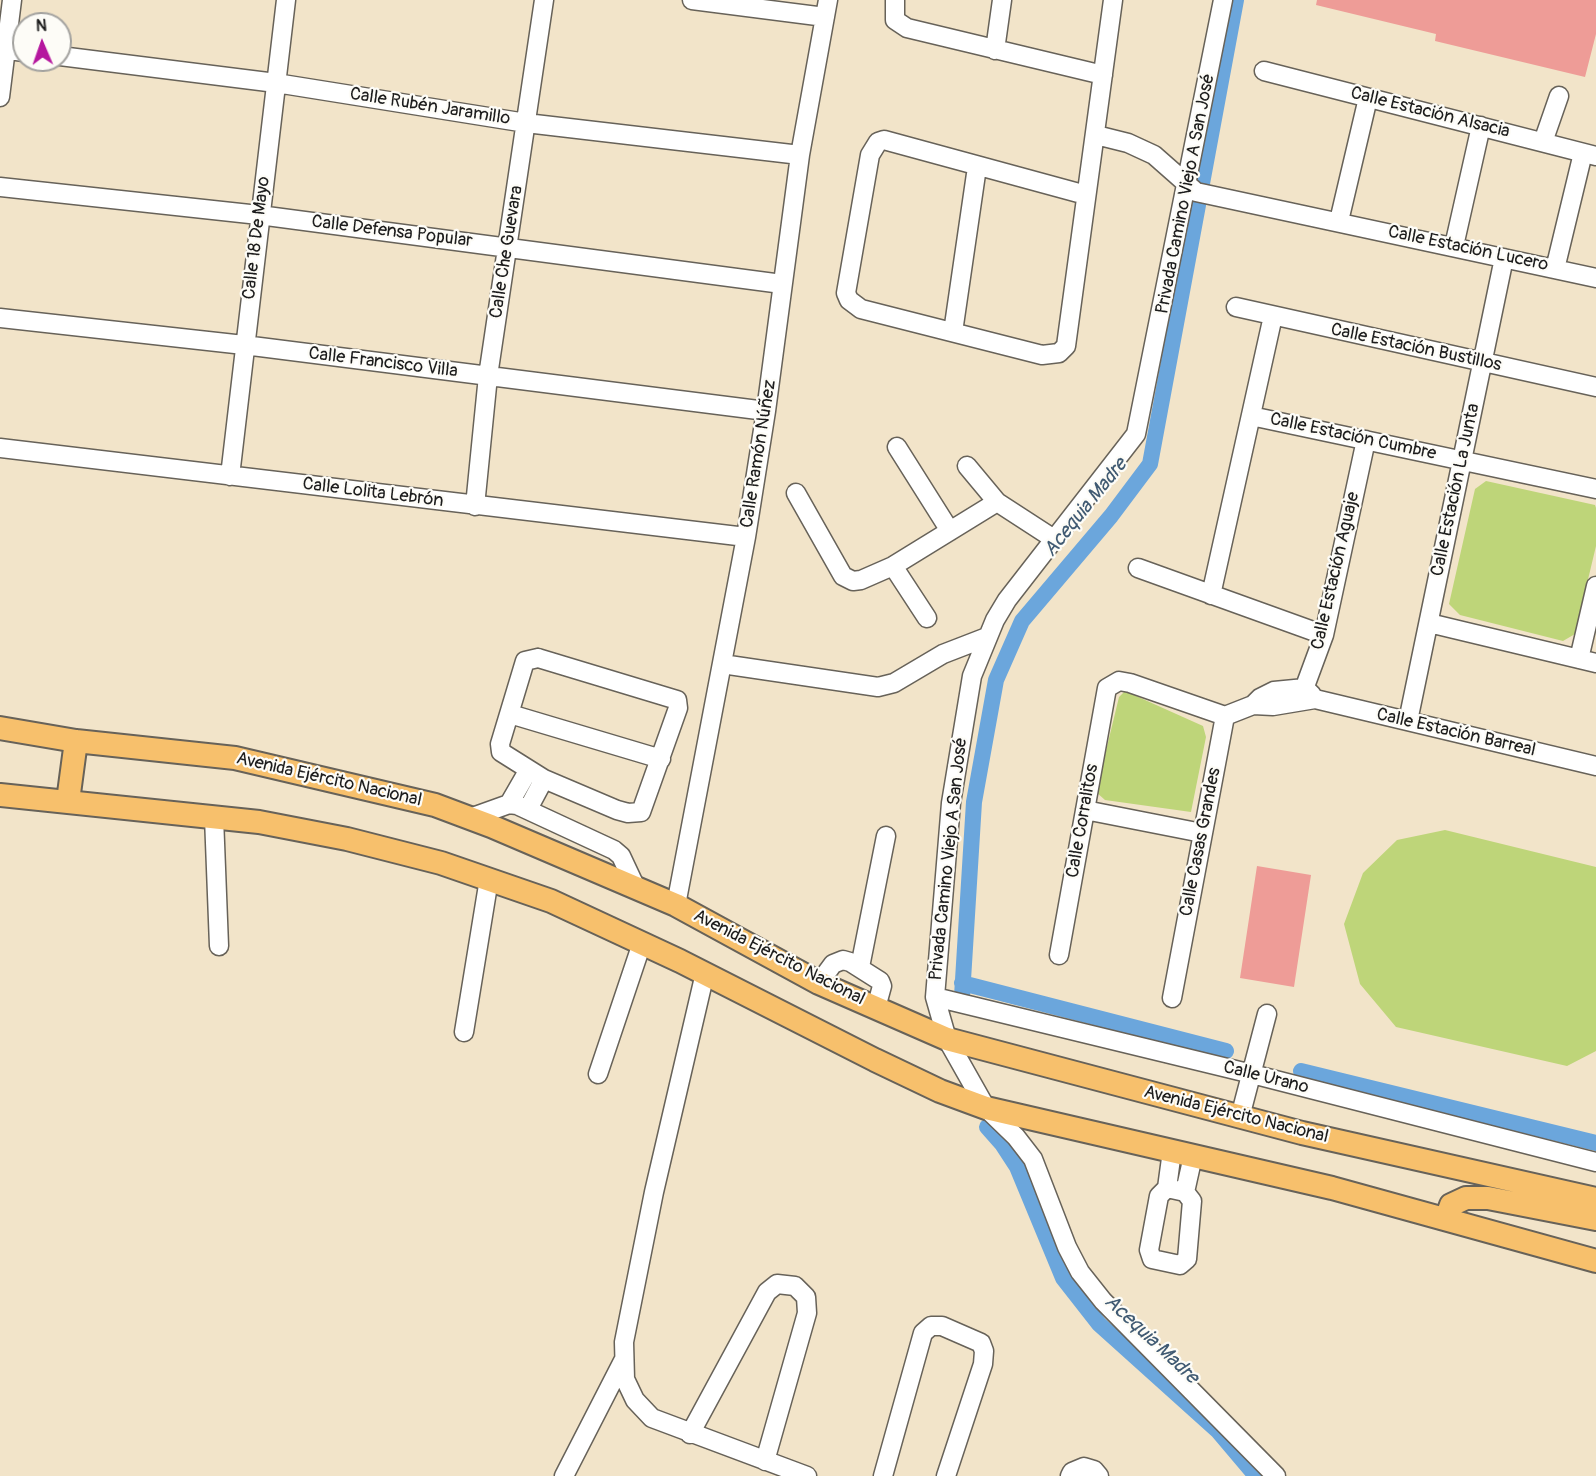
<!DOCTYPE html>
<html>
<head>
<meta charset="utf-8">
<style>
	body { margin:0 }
	#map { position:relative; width:1596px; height:1476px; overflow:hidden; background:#f2e4c9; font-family:Pangolin,sans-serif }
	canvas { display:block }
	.north { position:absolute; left:12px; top:12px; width:60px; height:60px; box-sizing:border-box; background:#fdfcf7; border:2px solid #a3a29f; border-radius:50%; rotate:358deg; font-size:16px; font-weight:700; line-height:24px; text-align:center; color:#1c1c1c }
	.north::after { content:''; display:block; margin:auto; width:21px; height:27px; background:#b5179e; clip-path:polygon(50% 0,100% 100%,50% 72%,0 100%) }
</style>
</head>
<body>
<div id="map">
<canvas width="1596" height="1476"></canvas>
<div class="north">N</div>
</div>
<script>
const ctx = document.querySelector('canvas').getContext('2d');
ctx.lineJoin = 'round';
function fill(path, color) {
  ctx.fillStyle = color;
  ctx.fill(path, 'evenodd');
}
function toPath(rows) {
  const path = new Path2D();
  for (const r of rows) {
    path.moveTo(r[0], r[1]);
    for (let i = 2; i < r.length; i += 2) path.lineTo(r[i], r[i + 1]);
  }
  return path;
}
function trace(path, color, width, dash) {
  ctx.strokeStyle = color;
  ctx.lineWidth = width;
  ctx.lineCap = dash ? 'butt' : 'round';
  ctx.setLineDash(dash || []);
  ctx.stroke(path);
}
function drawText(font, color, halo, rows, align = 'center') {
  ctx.font = font + ' Pangolin,sans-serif';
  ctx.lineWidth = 4.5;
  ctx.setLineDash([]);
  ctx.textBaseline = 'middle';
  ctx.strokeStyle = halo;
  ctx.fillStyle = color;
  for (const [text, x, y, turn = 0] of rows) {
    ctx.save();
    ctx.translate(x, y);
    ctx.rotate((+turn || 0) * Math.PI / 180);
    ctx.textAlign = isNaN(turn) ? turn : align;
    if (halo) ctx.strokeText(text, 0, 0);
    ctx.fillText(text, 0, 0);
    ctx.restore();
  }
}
const green = toPath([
	[1486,481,1595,505,1596,508,1596,546,1575,634,1563,641,1460,615,1449,604,1475,489],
	[1125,691,1203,726,1206,737,1191,812,1105,800,1096,792,1119,697],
	[1445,830,1596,867,1596,1051,1567,1066,1396,1027,1360,984,1344,924,1363,873,1397,840]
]);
const canal = toPath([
	[962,983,1226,1051],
	[962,996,974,802,996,680,1022,621,1111,516,1150,464,1236,0],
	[1301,1071,1596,1143],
	[987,1127,1002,1144,1017,1167,1063,1278,1099,1324,1218,1431,1256,1476]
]);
const building = toPath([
	[1317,0,1596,0,1596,34,1585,77,1435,41,1436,34,1316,5],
	[1257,866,1311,875,1294,987,1240,978]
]);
const minor = toPath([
	[692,0,825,17],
	[895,0,895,20,907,28,1103,75],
	[1223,0,1136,434,1007,600,995,620,972,676,951,803,935,997,947,1039,986,1108,1016,1137,1033,1159,1067,1247,1080,1272,1103,1301,1276,1476],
	[0,49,24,52],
	[995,50,1002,0],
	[60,56,276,83,526,123,800,155],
	[1264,71,1596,156],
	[0,97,12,0],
	[1096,135,1128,143,1154,155,1196,192,1596,278],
	[1543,142,1559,96],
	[0,187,259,215,782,284],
	[1086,195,884,140,878,142,870,155,846,293,849,300,861,309,1042,355,1059,353,1066,346,1113,0],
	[1339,221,1368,98],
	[1454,246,1481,126],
	[1555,269,1583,153],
	[1236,307,1596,387],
	[0,318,244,345,766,411],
	[953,332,977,167],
	[1251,416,1596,489],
	[897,447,950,531],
	[0,448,746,537],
	[967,466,997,502],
	[230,476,286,0],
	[796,493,843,576,853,581,861,580,893,566,997,502,1054,539],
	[475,506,488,376,544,0],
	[893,566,927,618],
	[1138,568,1324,635],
	[1211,595,1273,316],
	[1429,623,1596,663],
	[538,658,677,700,678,708,641,812,628,813,617,810,544,779,501,752,500,744,525,661,538,658],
	[1579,659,1596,586],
	[722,664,878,687,894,683,943,654,987,637],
	[1300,700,1324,635,1366,440],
	[1253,705,1260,698,1274,691,1305,688,1312,695],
	[510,714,661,759],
	[1225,716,1253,705,1273,706,1315,699,1596,766],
	[1408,721,1504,258],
	[509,804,528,771],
	[528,809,544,779],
	[1085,810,1202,833],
	[214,817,219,946],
	[470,818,509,804,517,805,614,850,621,856,636,888],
	[676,905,746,537,766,411,800,155,828,0],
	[1059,955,1107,688,1119,681,1130,683,1225,716],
	[860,967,886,836],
	[705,973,654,1192,624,1342,625,1379,635,1400,652,1418,807,1476],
	[819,983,833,964,843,960,850,962,880,981,882,986,876,1008],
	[935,997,1252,1074,1596,1162],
	[1172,998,1225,716],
	[464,1032,489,879],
	[598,1074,642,943],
	[1240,1117,1267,1014],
	[1167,1188,1185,1192,1192,1201,1187,1259,1180,1265,1152,1259,1149,1250,1159,1196,1167,1188,1172,1151],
	[1185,1192,1193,1156],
	[690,1434,767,1292,777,1284,795,1286,806,1297,807,1313,765,1461],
	[564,1476,623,1361],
	[883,1476,923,1333,931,1326,942,1326,981,1343,984,1351,983,1364,946,1476],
	[1070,1476,1072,1472,1084,1467,1094,1470,1099,1476]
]);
const major = toPath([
	[0,728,76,741,235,758,435,805,491,826,676,905,819,983,947,1039,1302,1133,1596,1199],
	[0,795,259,822,347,839,441,863,551,901,680,961,875,1060,940,1091,986,1108,1332,1188,1596,1261],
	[68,801,76,741],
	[1446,1219,1451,1205,1466,1198,1488,1198,1596,1219]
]);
const streetNames = [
	["Calle Rubén Jaramillo",430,107,9],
	["Calle Estación Alsacia",1430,113,14],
	["Privada Camino Viejo A San José",1186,194,-79],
	["Calle Defensa Popular",392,232,7],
	["Calle 18 De Mayo",257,238,-83],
	["Calle Estación Lucero",1468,249,12],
	["Calle Che Guevara",507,252,-81],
	["Calle Estación Bustillos",1416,348,12],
	["Calle Francisco Villa",383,363,7],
	["Calle Estación Cumbre",1353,437,12],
	["Calle Ramón Núñez",759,454,-81],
	["Calle Estación La Junta",1456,490,-78],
	["Calle Lolita Lebrón",373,493,7],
	["Calle Estación Aguaje",1336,571,-77],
	["Calle Estación Barreal",1456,733,13],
	["Avenida Ejército Nacional",329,780,13],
	["Calle Corralitos",1083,821,-80],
	["Calle Casas Grandes",1201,842,-79],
	["Privada Camino Viejo A San José",949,859,-84],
	["Avenida Ejército Nacional",779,958,27],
	["Calle Urano",1266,1078,14],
	["Avenida Ejército Nacional",1236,1115,14]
];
const waterNames = [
	["Acequia Madre",1086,508,-51],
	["Acequia Madre",1151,1340,43]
];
fill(green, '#bed579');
trace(canal, '#6ba6dc', 16);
fill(building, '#ee9c97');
trace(minor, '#676259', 21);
trace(major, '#676259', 26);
trace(minor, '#fff', 18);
trace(major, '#f7c06c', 22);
drawText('18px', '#1c1c1c', '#fdfcf7', streetNames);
drawText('italic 20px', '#405a72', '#fdfcf7', waterNames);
</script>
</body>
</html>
